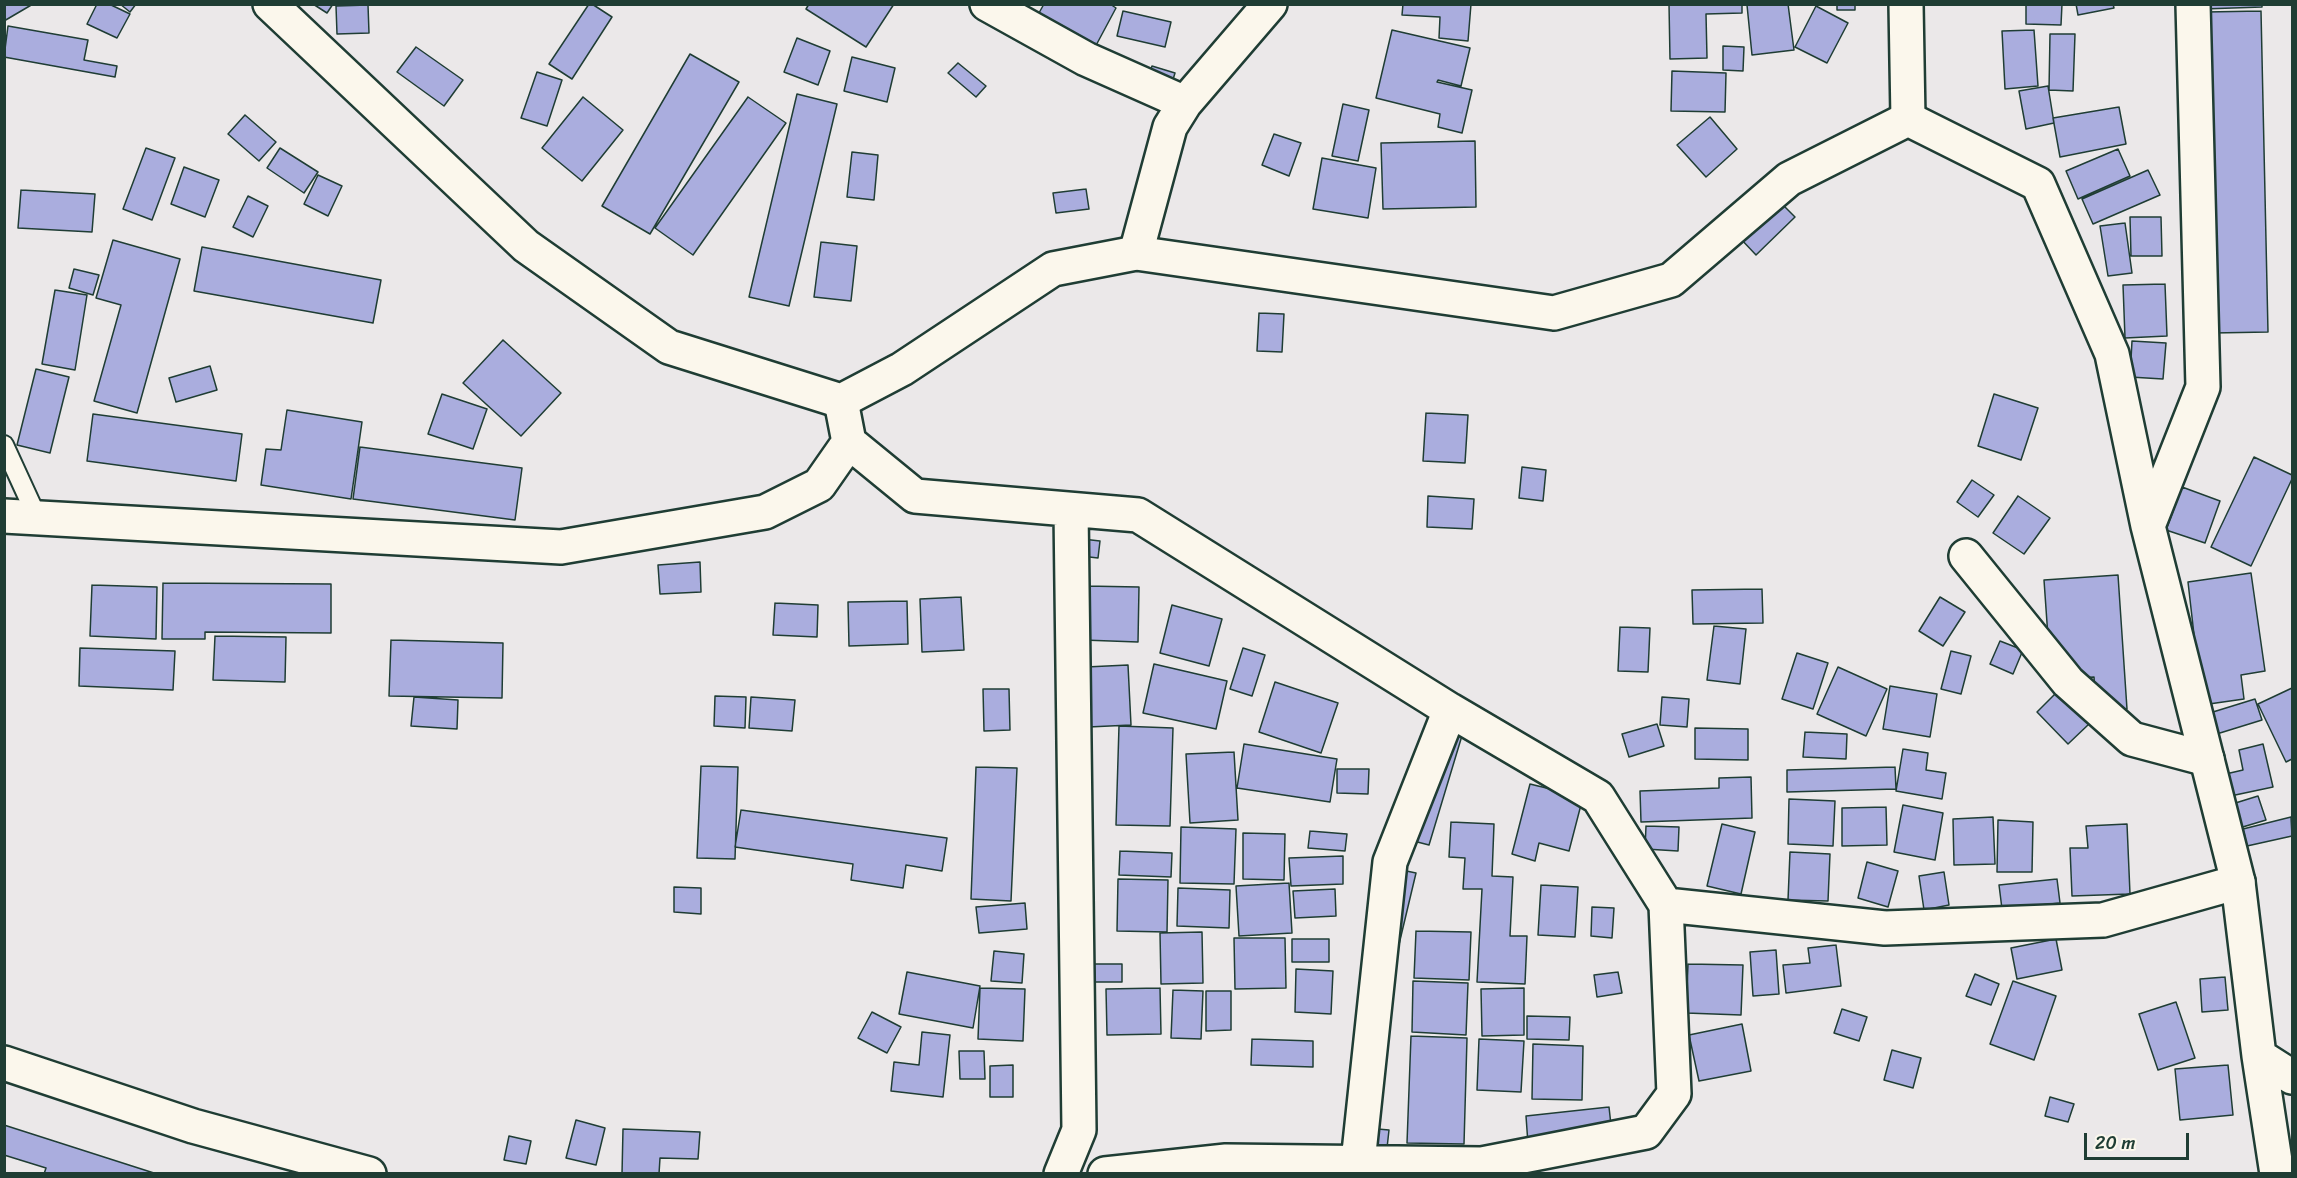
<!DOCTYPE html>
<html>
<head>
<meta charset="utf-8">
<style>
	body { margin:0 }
	#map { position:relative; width:2297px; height:1178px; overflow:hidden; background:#ebe8e9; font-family:Sriracha,sans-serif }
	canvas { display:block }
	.frame { position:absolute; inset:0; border:6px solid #1f3d34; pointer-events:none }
	.scale { position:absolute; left:2084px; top:1133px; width:105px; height:27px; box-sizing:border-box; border:3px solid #1f3d34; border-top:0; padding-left:8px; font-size:18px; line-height:21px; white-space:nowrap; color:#1f3d34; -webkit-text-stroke:4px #fbf7ec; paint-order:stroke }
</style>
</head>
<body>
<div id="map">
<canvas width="2297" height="1178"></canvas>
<div class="frame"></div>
<div class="scale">20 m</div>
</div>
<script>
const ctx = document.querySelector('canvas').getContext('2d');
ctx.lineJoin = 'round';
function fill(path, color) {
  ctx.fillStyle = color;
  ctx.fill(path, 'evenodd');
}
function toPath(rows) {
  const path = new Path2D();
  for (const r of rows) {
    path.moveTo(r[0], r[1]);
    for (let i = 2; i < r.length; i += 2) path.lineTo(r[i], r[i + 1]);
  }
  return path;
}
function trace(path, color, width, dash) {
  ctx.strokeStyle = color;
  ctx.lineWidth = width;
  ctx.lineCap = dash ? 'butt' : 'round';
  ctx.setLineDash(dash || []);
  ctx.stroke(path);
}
const building = toPath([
	[4,4,33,4,4,21,4,4],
	[97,4,109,4,130,14,117,38,87,24,97,4],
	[120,4,136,4,130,12,120,4],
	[313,4,333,4,327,13,313,4],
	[589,4,592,4,612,17,572,79,549,64,589,4],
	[809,4,894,4,866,47,806,9,809,4],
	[1044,4,1110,4,1116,8,1093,51,1035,20,1044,4],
	[1403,4,1471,4,1468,41,1439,38,1440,17,1402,15,1403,4],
	[1669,4,1742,4,1742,13,1706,14,1707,58,1670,59,1669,4],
	[1788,4,1794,50,1752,55,1747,5,1788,4],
	[1837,4,1855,4,1855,10,1837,10,1837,4],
	[2026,4,2062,4,2061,25,2026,24,2026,4],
	[2076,4,2113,4,2114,8,2078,15,2076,4],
	[2203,4,2262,4,2262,7,2203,9,2203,4],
	[368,5,369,33,337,34,336,6,368,5],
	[1816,6,1848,23,1827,63,1795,47,1816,6],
	[1123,11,1171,22,1165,47,1117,36,1123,11],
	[2261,11,2268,332,2213,333,2206,12,2261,11],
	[8,26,88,40,84,60,117,66,115,77,4,57,8,26],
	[1392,30,1470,48,1461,86,1438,80,1437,82,1472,90,1462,133,1438,127,1440,114,1376,98,1392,30],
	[2034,30,2038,86,2005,89,2002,31,2034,30],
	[2050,34,2075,34,2073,91,2049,90,2050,34],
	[797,38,830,51,818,85,784,72,797,38],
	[1723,46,1744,47,1743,71,1723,70,1723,46],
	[416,47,463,80,444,106,397,72,416,47],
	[690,54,739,82,650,234,602,206,690,54],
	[852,57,895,68,887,102,844,91,852,57],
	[958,63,986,86,976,97,948,73,958,63],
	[1152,66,1175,73,1168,96,1144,89,1152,66],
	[1672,71,1726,73,1725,112,1671,111,1672,71],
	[537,72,562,80,547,126,521,118,537,72],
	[2048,86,2054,123,2026,129,2019,91,2048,86],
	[797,94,837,104,789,306,749,297,797,94],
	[583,97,623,130,582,181,542,148,583,97],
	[748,97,786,123,693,255,655,228,748,97],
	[1343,104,1369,110,1358,161,1332,156,1343,104],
	[2119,107,2126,144,2060,157,2053,118,2119,107],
	[245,115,276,142,259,161,228,134,245,115],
	[1710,117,1737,149,1706,177,1677,145,1710,117],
	[1274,134,1301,143,1289,176,1262,165,1274,134],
	[1475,141,1476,207,1383,209,1381,143,1475,141],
	[146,148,175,158,152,220,123,209,146,148],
	[280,148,318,172,304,193,267,168,280,148],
	[2118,149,2130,176,2078,199,2066,171,2118,149],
	[852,152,878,155,874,200,847,197,852,152],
	[1322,158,1376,168,1368,218,1313,209,1322,158],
	[184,167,219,180,205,217,171,204,184,167],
	[2148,170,2160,195,2093,224,2082,199,2148,170],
	[318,175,342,186,328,216,304,204,318,175],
	[1086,189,1089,209,1056,213,1053,193,1086,189],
	[21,190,95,194,92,232,18,228,21,190],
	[248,196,268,206,253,237,233,227,248,196],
	[1777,199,1795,217,1756,255,1739,237,1777,199],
	[2130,217,2161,217,2162,256,2131,256,2130,217],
	[2125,223,2132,273,2108,276,2100,226,2125,223],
	[113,240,180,259,137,413,94,401,121,305,96,298,113,240],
	[821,242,857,246,851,301,814,297,821,242],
	[202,247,381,280,373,323,194,291,202,247],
	[74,269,99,275,93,295,69,288,74,269],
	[2165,284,2167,336,2125,338,2123,285,2165,284],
	[55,290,87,295,75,370,42,364,55,290],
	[1259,313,1284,314,1282,352,1257,351,1259,313],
	[503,340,561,393,521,436,463,383,503,340],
	[2132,341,2166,343,2163,379,2130,377,2132,341],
	[210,366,217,390,176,402,169,378,210,366],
	[36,369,69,377,50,453,17,445,36,369],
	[442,394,487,409,473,449,428,434,442,394],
	[1994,394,2038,408,2021,460,1978,446,1994,394],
	[287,410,362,422,351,499,261,485,266,449,281,450,287,410],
	[1426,413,1468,415,1465,463,1423,461,1426,413],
	[93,414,242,434,236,481,87,461,93,414],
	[360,447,522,468,515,520,353,499,360,447],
	[2254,457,2292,475,2292,479,2251,566,2211,547,2254,457],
	[1522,467,1546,470,1543,501,1519,498,1522,467],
	[1972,480,1994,495,1978,517,1957,502,1972,480],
	[2182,487,2220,501,2205,543,2166,530,2182,487],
	[1428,496,1474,499,1472,529,1427,527,1428,496],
	[2018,496,2050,518,2024,554,1993,533,2018,496],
	[1074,538,1100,541,1098,558,1072,555,1074,538],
	[700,562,701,592,660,594,658,565,700,562],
	[2251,573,2265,671,2241,675,2244,699,2202,705,2188,582,2251,573],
	[2118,575,2127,709,2096,711,2094,677,2051,680,2044,580,2118,575],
	[163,583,331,584,331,633,205,632,205,639,162,639,163,583],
	[92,585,157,587,156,639,90,636,92,585],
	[1085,586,1139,587,1138,642,1083,640,1085,586],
	[1762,589,1763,623,1693,624,1692,590,1762,589],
	[961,597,964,650,922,652,920,599,961,597],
	[1940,597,1965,612,1943,646,1919,631,1940,597],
	[907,601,908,644,849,646,848,602,907,601],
	[775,603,818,605,817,637,773,635,775,603],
	[1172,605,1222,619,1209,666,1160,653,1172,605],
	[1714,626,1746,629,1740,684,1707,680,1714,626],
	[1620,627,1650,628,1648,672,1618,671,1620,627],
	[215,636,286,637,285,682,213,680,215,636],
	[391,640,503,643,502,698,389,696,391,640],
	[2000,641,2023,650,2013,674,1990,664,2000,641],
	[80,648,175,651,173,690,79,686,80,648],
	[1243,648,1265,655,1252,696,1230,689,1243,648],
	[1951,651,1971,656,1961,694,1941,689,1951,651],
	[1797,653,1828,663,1813,709,1782,699,1797,653],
	[1154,664,1227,681,1216,729,1143,713,1154,664],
	[1128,665,1131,725,1067,728,1065,668,1128,665],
	[1838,667,1887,689,1866,736,1817,714,1838,667],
	[1275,682,1338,703,1321,753,1259,732,1275,682],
	[1890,686,1937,694,1930,737,1883,729,1890,686],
	[2292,688,2292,759,2286,762,2258,704,2292,688],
	[983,689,1009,689,1010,730,984,731,983,689],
	[2057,692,2089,724,2068,744,2037,712,2057,692],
	[715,696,746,697,745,728,714,726,715,696],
	[414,697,458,700,457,729,411,726,414,697],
	[751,697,795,700,792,731,749,728,751,697],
	[1662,697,1689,699,1687,727,1660,725,1662,697],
	[2255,699,2262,720,2207,737,2200,716,2255,699],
	[1434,720,1464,729,1429,845,1398,837,1434,720],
	[1657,724,1664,746,1629,757,1622,734,1657,724],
	[1119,726,1173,728,1170,826,1116,825,1119,726],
	[1695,728,1748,729,1748,760,1695,759,1695,728],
	[1805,732,1847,734,1846,759,1803,757,1805,732],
	[1244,744,1337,759,1330,802,1237,788,1244,744],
	[2263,744,2273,787,2221,798,2217,776,2243,770,2239,750,2263,744],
	[1903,749,1928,753,1926,770,1946,773,1942,799,1896,791,1903,749],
	[1234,752,1238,820,1190,823,1186,754,1234,752],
	[701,766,738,767,735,859,697,858,701,766],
	[976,767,1017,768,1011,901,971,899,976,767],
	[1895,767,1896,789,1787,792,1787,770,1895,767],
	[1337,769,1369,769,1368,794,1337,793,1337,769],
	[1751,777,1752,818,1641,822,1640,791,1719,788,1719,778,1751,777],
	[1530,784,1583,797,1569,851,1539,843,1535,861,1512,854,1530,784],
	[2258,796,2266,820,2236,829,2229,805,2258,796],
	[1789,799,1835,801,1833,846,1788,844,1789,799],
	[1903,805,1943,813,1935,860,1894,852,1903,805],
	[1886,807,1887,845,1842,846,1842,808,1886,807],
	[741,810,947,838,942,871,906,865,903,888,851,880,853,864,735,847,741,810],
	[1993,817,1995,864,1954,865,1953,819,1993,817],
	[2291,817,2292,836,2247,846,2243,829,2291,817],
	[1998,820,2033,822,2032,872,1997,872,1998,820],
	[1451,822,1494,824,1492,876,1513,877,1510,936,1527,936,1525,984,1477,982,1482,889,1463,889,1465,858,1449,857,1451,822],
	[1722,824,1755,832,1741,894,1707,886,1722,824],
	[2127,824,2130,894,2072,896,2070,848,2088,848,2086,826,2127,824],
	[1646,826,1679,827,1678,851,1645,849,1646,826],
	[1181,827,1236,829,1234,884,1180,883,1181,827],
	[1310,831,1347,834,1345,851,1308,848,1310,831],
	[1243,833,1285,834,1284,880,1243,879,1243,833],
	[1120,851,1172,853,1171,877,1119,875,1120,851],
	[1790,852,1830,854,1828,901,1788,900,1790,852],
	[1343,856,1343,884,1291,886,1289,858,1343,856],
	[1867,862,1898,871,1888,907,1858,898,1867,862],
	[1392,868,1416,873,1396,957,1392,868],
	[1944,872,1949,905,1924,910,1919,876,1944,872],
	[1118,879,1168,880,1167,932,1117,931,1118,879],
	[2057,879,2060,903,2002,909,1999,885,2057,879],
	[1289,883,1292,933,1239,936,1236,886,1289,883],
	[1541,885,1578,887,1575,937,1538,935,1541,885],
	[674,887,701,888,701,914,674,912,674,887],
	[1178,888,1230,890,1229,928,1177,926,1178,888],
	[1335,889,1336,916,1295,918,1293,891,1335,889],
	[1025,903,1027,929,979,933,976,907,1025,903],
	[1592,907,1614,908,1612,938,1591,936,1592,907],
	[1416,931,1471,932,1469,980,1414,978,1416,931],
	[1202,932,1203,983,1161,984,1160,933,1202,932],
	[1234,938,1285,938,1286,988,1235,989,1234,938],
	[1292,939,1329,939,1329,962,1292,962,1292,939],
	[2056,939,2062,970,2017,979,2011,948,2056,939],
	[1836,945,1841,986,1786,993,1783,965,1810,963,1808,948,1836,945],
	[1776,950,1779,994,1753,996,1750,952,1776,950],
	[994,951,1024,954,1022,983,991,981,994,951],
	[1077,964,1122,964,1122,982,1076,982,1077,964],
	[1688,964,1743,965,1741,1015,1686,1013,1688,964],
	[1296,969,1333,971,1331,1014,1295,1012,1296,969],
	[907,972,980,986,973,1028,899,1014,907,972],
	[1618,972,1622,993,1597,997,1594,975,1618,972],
	[1975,974,1999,984,1991,1005,1966,996,1975,974],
	[2225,977,2228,1010,2202,1012,2200,979,2225,977],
	[1413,981,1468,983,1466,1035,1412,1032,1413,981],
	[2013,981,2056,996,2034,1060,1990,1044,2013,981],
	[980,988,1025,989,1023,1041,978,1039,980,988],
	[1160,988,1161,1034,1107,1035,1106,989,1160,988],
	[1524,988,1524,1035,1482,1036,1481,989,1524,988],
	[1173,990,1203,991,1201,1039,1171,1038,1173,990],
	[1206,991,1231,991,1231,1030,1206,1031,1206,991],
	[2176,1002,2195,1058,2158,1070,2139,1014,2176,1002],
	[1842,1009,1867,1017,1859,1041,1834,1033,1842,1009],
	[872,1012,901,1027,887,1053,858,1038,872,1012],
	[1527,1016,1570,1017,1569,1040,1527,1039,1527,1016],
	[1742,1024,1751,1071,1699,1081,1689,1035,1742,1024],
	[922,1032,950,1035,943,1097,891,1091,894,1062,919,1065,922,1032],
	[1411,1036,1467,1038,1464,1144,1407,1143,1411,1036],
	[1252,1039,1313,1041,1313,1067,1251,1065,1252,1039],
	[1479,1039,1524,1041,1521,1092,1477,1090,1479,1039],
	[1533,1044,1583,1046,1582,1100,1532,1099,1533,1044],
	[1892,1050,1921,1058,1913,1088,1884,1080,1892,1050],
	[959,1051,984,1051,985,1079,960,1079,959,1051],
	[1013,1065,1013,1097,990,1097,990,1066,1013,1065],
	[2228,1065,2233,1115,2180,1120,2175,1069,2228,1065],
	[2050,1097,2074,1104,2068,1122,2045,1116,2050,1097],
	[1609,1107,1612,1134,1528,1144,1526,1116,1609,1107],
	[576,1120,605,1128,596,1165,566,1158,576,1120],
	[4,1125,157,1174,44,1174,46,1168,4,1155,4,1125],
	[1355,1127,1389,1130,1387,1148,1353,1145,1355,1127],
	[623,1129,700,1132,698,1159,660,1158,659,1174,622,1174,623,1129],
	[509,1136,531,1141,526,1164,504,1160,509,1136]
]);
const lane = toPath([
	[4,445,37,517]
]);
const street = toPath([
	[987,4,1086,59,1185,103],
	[1906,4,1908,119],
	[1136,253,1170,127,1185,103,1270,4],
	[849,442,915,496,1138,515,1450,710,1598,797,1666,905,1674,1094,1646,1132,1482,1164,1226,1161,1105,1174],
	[4,516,561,547,765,512,819,485,849,442,841,401],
	[1966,556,2068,682,2132,739,2207,759],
	[1666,905,1885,928,2103,920,2238,882],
	[1358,1162,1390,862,1450,710],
	[1061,1174,1079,1130,1071,510]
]);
const secondary = toPath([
	[270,4,526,246,669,347,841,401,902,369,1053,269,1136,253,1554,313,1671,280,1789,179,1908,119,2038,184,2112,354,2148,526,2238,882,2259,1056,2277,1174],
	[2148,526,2203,387,2193,4],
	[2259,1056,2292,1077],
	[4,1063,193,1126,369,1174]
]);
fill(building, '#aaadde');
trace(building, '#1f3d34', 1.5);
trace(lane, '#1f3d34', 22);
trace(street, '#1f3d34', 38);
trace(secondary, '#1f3d34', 38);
trace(lane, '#fbf7ec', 18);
trace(street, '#fbf7ec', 33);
trace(secondary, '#fbf7ec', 33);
</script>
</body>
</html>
